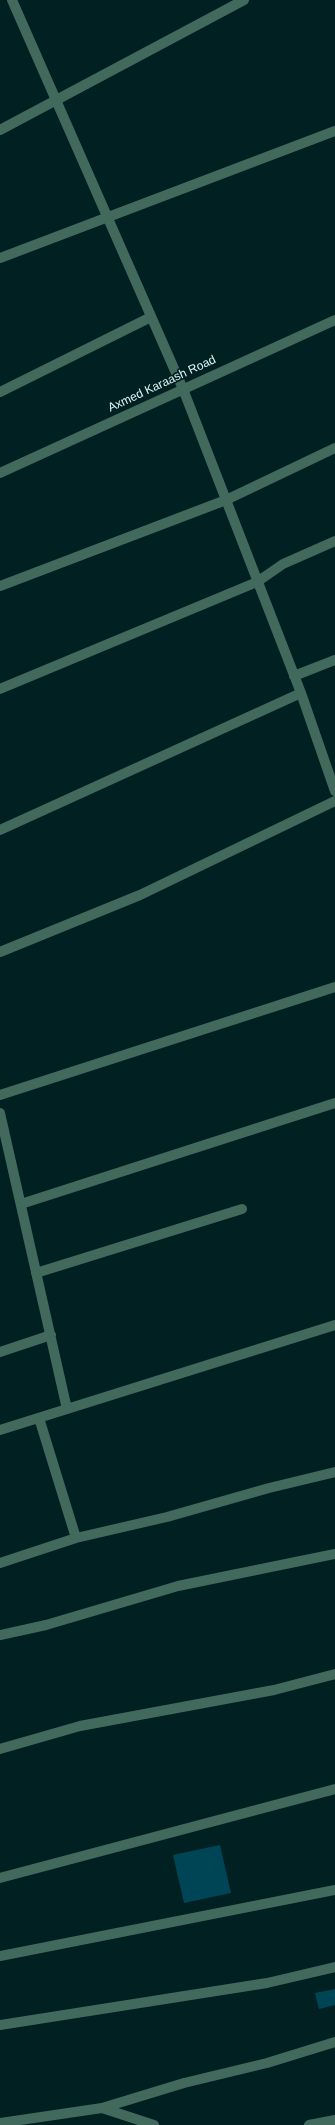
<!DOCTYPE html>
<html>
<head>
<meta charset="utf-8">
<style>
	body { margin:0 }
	canvas { display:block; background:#002021 }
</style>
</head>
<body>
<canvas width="335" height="2125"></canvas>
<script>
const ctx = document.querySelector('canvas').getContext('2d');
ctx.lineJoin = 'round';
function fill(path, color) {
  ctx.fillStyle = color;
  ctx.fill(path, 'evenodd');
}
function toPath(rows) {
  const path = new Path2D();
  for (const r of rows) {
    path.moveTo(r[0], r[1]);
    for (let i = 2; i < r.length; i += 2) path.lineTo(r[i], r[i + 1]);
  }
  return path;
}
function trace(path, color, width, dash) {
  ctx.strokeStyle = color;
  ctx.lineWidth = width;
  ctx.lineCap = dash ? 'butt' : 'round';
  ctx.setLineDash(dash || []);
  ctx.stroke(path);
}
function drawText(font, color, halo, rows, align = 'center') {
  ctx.font = font + ' Arial,sans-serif';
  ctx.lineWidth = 3.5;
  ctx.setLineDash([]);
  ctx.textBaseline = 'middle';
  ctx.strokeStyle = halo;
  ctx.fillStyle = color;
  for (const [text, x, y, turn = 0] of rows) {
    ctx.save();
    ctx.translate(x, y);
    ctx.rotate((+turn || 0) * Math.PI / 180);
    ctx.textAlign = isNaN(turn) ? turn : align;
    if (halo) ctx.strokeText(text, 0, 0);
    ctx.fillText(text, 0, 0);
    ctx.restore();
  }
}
const building = toPath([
	[220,1845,231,1893,184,1903,173,1855],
	[335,1989,335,2005,319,2009,315,1993]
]);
const street = toPath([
	[12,0,183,389,301,693,335,791],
	[0,130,244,0],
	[0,258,335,131],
	[0,392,151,317],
	[0,473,335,320],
	[0,586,226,500,335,448],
	[294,676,335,660],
	[0,689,257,582,283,564,335,541],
	[0,830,301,693],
	[0,952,140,895,335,801],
	[0,1095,335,987],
	[0,1113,67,1409],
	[21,1204,335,1103],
	[36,1273,242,1209],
	[0,1352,51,1335],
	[0,1430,335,1325],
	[76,1538,167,1517,269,1488,335,1472],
	[0,1563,76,1538,39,1418],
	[0,1635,46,1625,178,1586,335,1554],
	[0,1749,80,1726,274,1690,335,1674],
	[0,1878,335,1789],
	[0,1956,335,1890],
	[0,2025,267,1983,335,1967],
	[102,2108,154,2125],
	[0,2123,102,2108,184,2083,267,2063,335,2042],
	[309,2125,335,2120]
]);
const streetNames = [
	["Axmed Karaash Road",162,384,-25]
];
fill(building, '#004556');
trace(street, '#416a5d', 10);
drawText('12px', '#def5f5', '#002021', streetNames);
</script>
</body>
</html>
